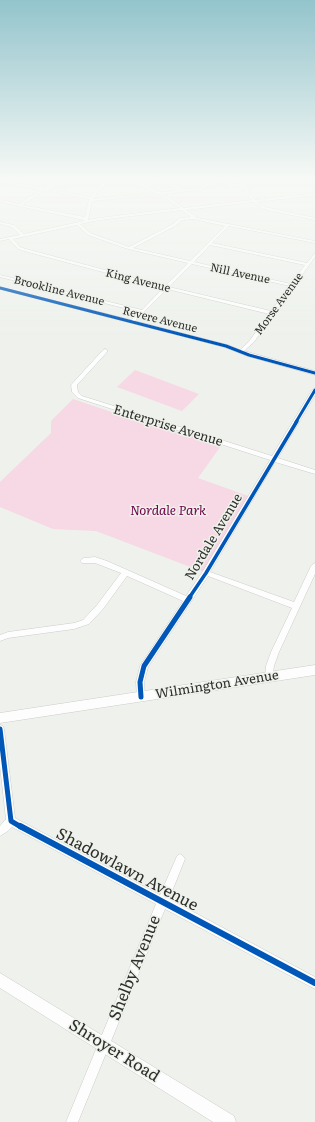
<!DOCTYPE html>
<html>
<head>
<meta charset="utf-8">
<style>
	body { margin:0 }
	canvas { display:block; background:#eef1ec }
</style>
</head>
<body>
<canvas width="315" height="1122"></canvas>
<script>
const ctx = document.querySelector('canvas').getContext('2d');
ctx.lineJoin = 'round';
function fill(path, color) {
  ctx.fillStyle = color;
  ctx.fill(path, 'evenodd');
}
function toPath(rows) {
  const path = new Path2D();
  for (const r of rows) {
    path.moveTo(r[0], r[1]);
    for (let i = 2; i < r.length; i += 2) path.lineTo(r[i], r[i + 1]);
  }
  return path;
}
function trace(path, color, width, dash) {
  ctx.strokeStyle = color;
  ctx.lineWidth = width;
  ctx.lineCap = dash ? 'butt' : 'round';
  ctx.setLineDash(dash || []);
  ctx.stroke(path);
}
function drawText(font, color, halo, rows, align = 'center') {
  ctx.font = font + ' Literata,serif';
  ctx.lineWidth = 3;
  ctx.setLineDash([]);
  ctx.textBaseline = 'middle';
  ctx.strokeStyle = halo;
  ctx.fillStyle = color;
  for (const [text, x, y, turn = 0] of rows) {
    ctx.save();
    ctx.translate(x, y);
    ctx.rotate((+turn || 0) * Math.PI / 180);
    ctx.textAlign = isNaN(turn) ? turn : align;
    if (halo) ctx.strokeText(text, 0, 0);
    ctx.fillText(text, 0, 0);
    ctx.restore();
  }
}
const green = toPath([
	[135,370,199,394,182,411,117,387],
	[73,399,129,418,132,414,223,443,198,478,251,497,206,573,96,531,53,529,0,507,0,482,51,433,51,421]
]);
const minor = toPath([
	[0,180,44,188,58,180,61,180,61,181,48,189,90,197,105,180,107,180,93,199,155,193,130,181,130,180,133,180,160,192,179,190,158,181,158,180,161,180,184,190,200,188,210,181,210,180,215,180,247,186,250,194,255,200,315,193,315,195,257,202,265,207,315,218,315,220,263,209,253,202,186,210,198,218,315,241,315,243,229,226,212,243,307,263,315,253,315,257,254,342,244,351,315,371,315,375,247,356,224,347,0,289,0,287,131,320,140,312,0,277,0,275,142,310,163,288,24,251,18,249,9,239,0,241,0,239,20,235,12,227,0,224,0,222,14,225,24,234,84,221,84,220,0,202,0,200,19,204,41,190,0,182,0,180],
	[214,182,244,188,246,194,252,200,184,208,163,194,201,190,214,182],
	[45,190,89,199,85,217,22,205,45,190],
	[159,194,180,208,99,218,88,220,92,201,159,194],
	[182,210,191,217,180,218,173,224,129,247,90,233,80,224,99,220,182,210],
	[194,219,225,226,190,261,133,248,175,226,182,220,194,219],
	[77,225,88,235,128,249,188,263,165,286,26,249,20,247,13,239,77,225],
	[210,245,305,265,291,284,194,262,210,245],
	[192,264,290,286,271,311,169,287,192,264],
	[167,289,269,314,250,340,240,350,228,345,135,321,167,289],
	[297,180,310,180,315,183,315,185,308,182,297,180],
	[105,349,107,350,107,352,77,385,78,392,82,396,272,456,312,390,315,388,315,395,278,458,315,470,315,474,275,462,210,572,294,602,311,566,313,564,315,563,315,574,279,652,274,666,272,680,269,681,266,680,265,677,266,666,271,652,292,608,208,576,148,667,144,682,145,697,144,700,141,701,138,700,137,697,136,682,140,666,183,601,127,576,103,609,89,624,74,629,8,638,0,641,0,635,8,632,74,623,83,620,97,605,121,573,95,563,82,563,80,561,82,559,84,558,95,557,107,561,186,596,203,571,270,460,78,398,72,392,71,385,103,350,105,349],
	[0,725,3,726,4,729,15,818,160,895,177,856,180,854,183,856,185,859,169,899,315,977,315,989,165,909,78,1122,66,1122,156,904,12,827,8,831,0,836,0,826,6,819,0,766,0,725]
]);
const major = toPath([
	[315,665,315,675,0,723,0,713,315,665],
	[0,973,234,1116,236,1122,213,1122,0,988,0,973]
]);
const cyclewayFar3 = toPath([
	[0,288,226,346,249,355,315,373],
	[296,422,315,390]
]);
const cyclewayFar2 = toPath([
	[189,598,206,573,297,421]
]);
const cyclewayFar1 = toPath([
	[141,697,140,682,144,666,190,597],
	[0,729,11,821,21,827]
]);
const cycleway = toPath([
	[20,826,315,983]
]);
const farStreetnames = [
	["Nill Avenue",240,274,12],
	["King Avenue",138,281,14],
	["Brookline Avenue",59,291,14],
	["Morse Avenue",279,304,-54],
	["Revere Avenue",160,320,14]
];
const streetNames = [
	["Enterprise Avenue",168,426,17],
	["Nordale Avenue",214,537,-59],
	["Wilmington Avenue",217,685,-9]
];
const parkNames = [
	["Nordale Park",168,511]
];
const nearStreetnames = [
	["Shadowlawn Avenue",127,870,28],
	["Shelby Avenue",135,968,-68],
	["Shroyer Road",114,1051,32]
];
fill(green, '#f7d8e5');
trace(minor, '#cbcdca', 1);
trace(major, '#cbcdca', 1);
fill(minor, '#fcfdfc');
fill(major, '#fcfdfc');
trace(cyclewayFar3, '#0057b8', 3);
trace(cyclewayFar2, '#0057b8', 3.5);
trace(cyclewayFar1, '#0057b8', 5);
trace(cycleway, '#0057b8', 6);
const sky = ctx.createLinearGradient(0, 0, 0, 337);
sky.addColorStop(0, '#93c4cc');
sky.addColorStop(0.53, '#f7f9f6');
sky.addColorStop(1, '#f7f9f600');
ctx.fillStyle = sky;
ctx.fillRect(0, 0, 315, 337);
drawText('11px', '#2c2e2b', '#eef2eb', farStreetnames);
drawText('13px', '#2c2e2b', '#eef2eb', streetNames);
drawText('italic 13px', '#6d0048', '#eef2eb', parkNames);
drawText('16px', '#2c2e2b', '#eef2eb', nearStreetnames);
</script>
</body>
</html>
